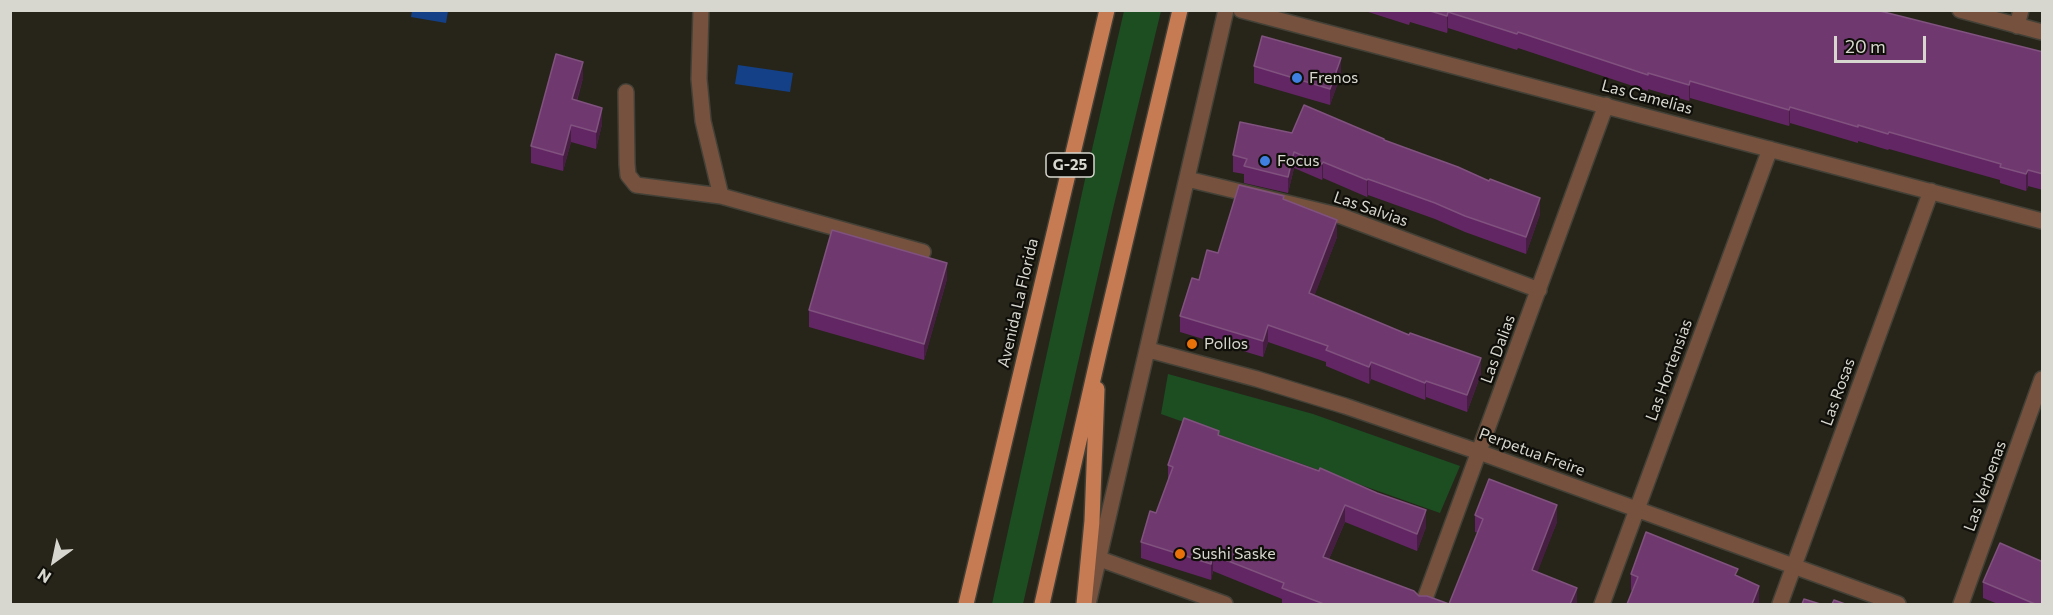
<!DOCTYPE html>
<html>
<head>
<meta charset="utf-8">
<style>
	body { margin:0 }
	#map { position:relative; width:2053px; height:615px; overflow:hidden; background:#27251a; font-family:Commissioner,sans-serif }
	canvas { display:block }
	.frame { position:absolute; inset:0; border:12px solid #d8d7cf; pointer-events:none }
	.north { position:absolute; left:24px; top:531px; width:60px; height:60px; -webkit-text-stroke:4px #0f0e09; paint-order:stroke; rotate:213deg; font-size:16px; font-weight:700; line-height:24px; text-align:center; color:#d8d7cf }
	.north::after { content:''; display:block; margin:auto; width:21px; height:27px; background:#d8d7cf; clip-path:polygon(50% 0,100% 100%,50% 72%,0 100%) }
	.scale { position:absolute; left:1834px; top:36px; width:92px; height:27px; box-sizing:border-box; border:3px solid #d8d7cf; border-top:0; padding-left:8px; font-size:18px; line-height:21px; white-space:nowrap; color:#d8d7cf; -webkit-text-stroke:4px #0f0e09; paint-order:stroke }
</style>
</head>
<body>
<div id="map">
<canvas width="2053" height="615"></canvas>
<div class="frame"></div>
<div class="north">N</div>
<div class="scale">20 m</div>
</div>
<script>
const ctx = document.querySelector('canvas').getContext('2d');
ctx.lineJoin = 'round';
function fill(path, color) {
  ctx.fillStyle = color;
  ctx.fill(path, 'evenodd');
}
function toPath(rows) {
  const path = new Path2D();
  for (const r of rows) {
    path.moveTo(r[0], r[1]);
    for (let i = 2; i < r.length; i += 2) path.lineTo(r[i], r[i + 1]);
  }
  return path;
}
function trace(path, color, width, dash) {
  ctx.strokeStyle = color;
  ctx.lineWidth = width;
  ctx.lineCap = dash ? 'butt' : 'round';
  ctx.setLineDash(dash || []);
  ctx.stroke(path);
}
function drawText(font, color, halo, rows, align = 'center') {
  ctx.font = font + ' Commissioner,sans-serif';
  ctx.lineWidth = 4.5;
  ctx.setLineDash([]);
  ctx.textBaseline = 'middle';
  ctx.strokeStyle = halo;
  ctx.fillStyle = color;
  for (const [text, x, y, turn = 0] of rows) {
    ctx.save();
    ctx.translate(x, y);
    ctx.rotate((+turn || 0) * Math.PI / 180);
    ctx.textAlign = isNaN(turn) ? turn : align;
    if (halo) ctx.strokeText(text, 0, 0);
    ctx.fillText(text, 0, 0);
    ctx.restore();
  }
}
const green = toPath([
	[1124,11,1161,11,1113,209,1023,604,992,604,1084,184],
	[1168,374,1313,414,1460,466,1440,513,1161,414]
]);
const water = toPath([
	[412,11,412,10,448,11,446,23,411,17],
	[738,65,793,73,790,92,735,84]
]);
const minor = toPath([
	[701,10,699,79,703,121,721,196],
	[1241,10,2042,221],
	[1960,10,2042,32],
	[2017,26,2021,10],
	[626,92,627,164,628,175,636,185,721,196,923,252],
	[1187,179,1341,216,1539,290],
	[1149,350,1257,379,1345,406,1479,452,1898,604],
	[1100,559,1225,604],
	[1088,604,1226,10],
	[1423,604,1606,105],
	[1602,604,1770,149],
	[1780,604,1931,191],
	[1961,604,2042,379]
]);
const major = toPath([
	[966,604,1107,10],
	[1042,604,1099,353,1180,10],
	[1084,604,1092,521,1097,389]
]);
const wall = toPath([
	[1362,10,1875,10,2043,52,2043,190,2028,186,2026,191,2000,183,2000,180,1889,149,1888,150,1858,141,1858,143,1790,123,1789,126,1690,98,1689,101,1648,89,1648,91,1518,48,1517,50,1448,28,1447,33,1410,22,1409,25],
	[1254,66,1341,74,1330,105,1254,83],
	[583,78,577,101,602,124,596,149,571,142,563,171,531,163,531,146],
	[1292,133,1384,140,1540,214,1526,254,1465,232,1435,219,1368,195,1367,197,1323,178,1322,180,1294,168,1288,193,1244,183,1244,174,1233,172,1233,155],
	[1284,200,1337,237,1314,296,1481,374,1467,412,1426,397,1425,400,1371,379,1369,384,1326,366,1326,362,1268,342,1263,357,1180,332,1180,316,1199,280,1218,253],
	[947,279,924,360,809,327,809,310],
	[1219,435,1426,527,1417,551,1345,522,1329,559,1419,596,1449,604,1478,533,1475,532,1475,515,1557,522,1537,572,1577,604,1282,604,1282,599,1213,571,1211,580,1141,558,1141,542,1156,513,1168,481,1168,465],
	[1631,574,1738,577,1759,603,1632,591,1631,590],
	[1983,582,2043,604,1998,604,1983,598]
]);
const shadedWall = toPath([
	[1448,12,1448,28,1447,33,1447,16],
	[1341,58,1341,74,1330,105,1330,89],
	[583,62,583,78,572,116,572,99],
	[1690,81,1690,98,1689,101,1689,85],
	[1790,107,1790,123,1789,126,1789,110],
	[602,108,602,124,596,149,596,132],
	[571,125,571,142,563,171,563,155],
	[1294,152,1294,168,1288,193,1288,177],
	[1323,162,1323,178,1322,180,1322,164],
	[2028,170,2028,186,2026,191,2026,174],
	[1368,179,1368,195,1367,197,1367,180],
	[1540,198,1540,214,1526,254,1526,237],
	[1337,220,1337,237,1309,310,1309,293],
	[947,263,947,279,924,360,924,344],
	[1268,325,1268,342,1263,357,1263,341],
	[1481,358,1481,374,1467,412,1467,395],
	[1371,362,1371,379,1369,384,1369,367],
	[1426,381,1426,397,1425,400,1425,383],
	[1345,505,1345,522,1323,573,1323,557],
	[1557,505,1557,522,1532,586,1532,570],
	[1426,510,1426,527,1417,551,1417,534],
	[1213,555,1213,571,1211,580,1211,564],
	[1759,586,1759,604,1752,604],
	[1577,588,1577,604,1570,604]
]);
const building = toPath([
	[1427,10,1876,10,2043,52,2043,174,2028,170,2026,174,2000,167,2001,164,1889,132,1888,134,1858,125,1858,127,1790,107,1789,110,1690,81,1689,85,1648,73,1648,75,1518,32,1517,34,1448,12,1447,16,1427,10],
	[1262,36,1341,58,1330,89,1254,66,1262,36],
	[556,54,583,62,572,99,602,108,596,132,571,125,563,155,531,146,556,54],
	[1304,105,1384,139,1384,140,1458,167,1489,181,1490,179,1540,198,1526,237,1465,216,1435,203,1368,179,1367,180,1323,162,1322,164,1294,152,1288,177,1244,166,1247,159,1233,155,1240,122,1292,133,1304,105],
	[1239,185,1284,196,1283,199,1337,220,1309,293,1409,335,1410,333,1481,358,1467,395,1426,381,1425,383,1371,362,1369,367,1326,350,1328,346,1268,325,1263,341,1180,316,1192,278,1199,280,1207,250,1218,253,1239,185],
	[832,230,947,263,924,344,809,310,832,230],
	[1184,418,1219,431,1218,435,1319,471,1320,468,1377,493,1426,510,1417,534,1345,505,1323,557,1414,591,1419,596,1427,596,1449,604,1483,519,1475,515,1489,479,1557,505,1532,570,1577,588,1570,604,1324,604,1282,588,1284,583,1213,555,1211,564,1141,542,1150,511,1156,513,1173,467,1168,465,1184,418],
	[1646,532,1738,569,1735,575,1759,586,1752,604,1627,604,1638,577,1631,574,1646,532],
	[2000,543,2043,562,2043,604,2035,604,1983,582,2000,543],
	[1804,599,1820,604,1802,604,1804,599],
	[1834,600,1845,604,1832,604,1834,600]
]);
const markers = [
	[1297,78,6,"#3f7fe0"],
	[1265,161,6,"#3f7fe0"],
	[1192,344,6,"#e8710a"],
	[1180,554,6,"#e8710a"]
];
const shields = [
	[1070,165,48]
];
const shieldNames = [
	["G-25",1070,165]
];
const poiNames = [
	["Frenos",1309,78],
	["Focus",1277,161],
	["Pollos",1204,344],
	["Sushi Saske",1192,554]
];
const streetNames = [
	["Las Camelias",1647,97,15],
	["Las Salvias",1371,209,19],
	["Avenida La Florida",1018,303,-77],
	["Las Dalias",1498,349,-70],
	["Las Hortensias",1669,370,-70],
	["Las Rosas",1838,392,-70],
	["Perpetua Freire",1532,452,20],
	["Las Verbenas",1985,486,-70]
];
fill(green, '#1c4e22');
fill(water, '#144087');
trace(minor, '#434137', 18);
trace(major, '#434137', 18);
trace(minor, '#76513e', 15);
trace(major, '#c67b53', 15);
fill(wall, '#632664');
fill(shadedWall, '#461e42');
fill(building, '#6f3970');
trace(building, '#80527e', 1.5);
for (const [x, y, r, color] of markers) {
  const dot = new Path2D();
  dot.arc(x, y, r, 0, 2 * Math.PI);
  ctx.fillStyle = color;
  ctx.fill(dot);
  trace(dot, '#0f0e09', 2);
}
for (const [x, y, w] of shields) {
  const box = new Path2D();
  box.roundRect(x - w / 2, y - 12, w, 24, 4.5);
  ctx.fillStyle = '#0f0e09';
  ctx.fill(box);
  trace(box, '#d8d7cf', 1.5);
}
drawText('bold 15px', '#d8d7cf', null, shieldNames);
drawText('16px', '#d8d7cf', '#0f0e09', poiNames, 'left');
drawText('16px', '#d8d7cf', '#0f0e09', streetNames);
</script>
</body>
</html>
